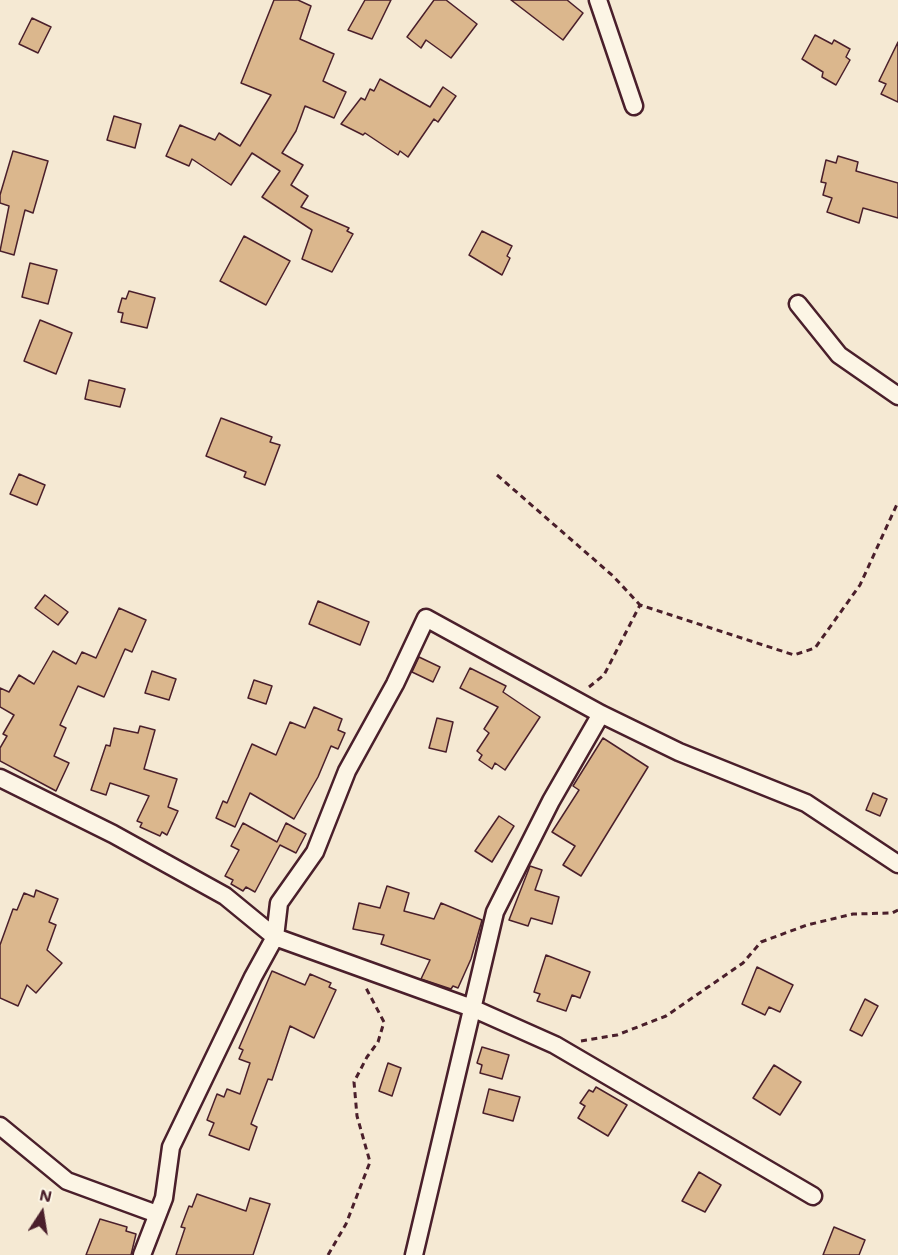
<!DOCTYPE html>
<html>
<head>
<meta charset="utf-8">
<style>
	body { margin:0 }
	#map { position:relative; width:898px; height:1255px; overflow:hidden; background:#f5e9d3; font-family:Mali,sans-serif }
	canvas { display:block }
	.north { position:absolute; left:12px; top:1183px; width:60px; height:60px; -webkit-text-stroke:4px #fcf5e5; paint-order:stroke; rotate:12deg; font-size:16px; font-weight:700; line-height:24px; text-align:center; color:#4a1f2b }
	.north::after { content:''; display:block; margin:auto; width:21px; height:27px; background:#4a1f2b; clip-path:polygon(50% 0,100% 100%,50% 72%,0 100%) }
</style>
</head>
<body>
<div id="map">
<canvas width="898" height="1255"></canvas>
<div class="north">N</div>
</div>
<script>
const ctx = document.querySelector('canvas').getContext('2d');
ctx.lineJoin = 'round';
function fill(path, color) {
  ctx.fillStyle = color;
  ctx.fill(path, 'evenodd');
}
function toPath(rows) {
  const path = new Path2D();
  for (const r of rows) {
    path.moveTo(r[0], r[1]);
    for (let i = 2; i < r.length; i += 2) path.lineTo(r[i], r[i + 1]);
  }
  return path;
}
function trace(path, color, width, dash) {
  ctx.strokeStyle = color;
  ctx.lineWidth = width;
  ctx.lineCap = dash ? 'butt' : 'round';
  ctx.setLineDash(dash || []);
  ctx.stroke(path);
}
const building = toPath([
	[274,0,298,0,311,6,300,39,334,54,323,81,346,92,334,118,305,106,296,131,282,153,303,165,291,185,308,196,301,207,349,228,347,231,353,234,332,272,302,259,312,230,262,197,280,171,252,153,231,185,192,159,189,166,166,156,180,125,215,140,219,133,240,146,271,95,241,83,274,0],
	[365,0,391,0,372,39,348,30,365,0],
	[434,0,446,0,477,24,451,58,426,40,421,48,407,37,434,0],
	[511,0,567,0,583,13,563,40,511,0],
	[32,18,51,27,38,53,19,44,32,18],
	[815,35,832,44,834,40,850,49,846,57,850,60,836,85,822,77,823,72,802,59,815,35],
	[898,42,898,102,881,94,886,84,879,81,898,42],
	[380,79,430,107,443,87,456,96,438,122,434,119,408,157,400,151,398,155,365,133,363,135,341,124,361,98,365,100,370,89,374,91,380,79],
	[114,116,141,124,135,148,107,140,114,116],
	[13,151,48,161,33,213,25,210,14,255,0,251,9,206,0,203,0,195,13,151],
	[838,156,858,162,856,171,898,183,898,218,863,208,859,223,827,212,832,198,823,195,826,183,821,182,826,160,836,163,838,156],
	[482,231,512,246,507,256,510,258,502,275,469,255,482,231],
	[244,236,290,261,266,305,220,281,244,236],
	[30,263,57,270,48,304,22,297,30,263],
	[129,291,155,298,147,328,121,322,123,313,118,312,122,298,126,299,129,291],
	[40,320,72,333,56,374,24,361,40,320],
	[89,380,125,389,120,407,85,399,89,380],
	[221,418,272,437,270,442,280,445,265,485,244,477,246,472,206,456,221,418],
	[19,474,45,485,37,505,10,494,19,474],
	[45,595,68,612,58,625,35,608,45,595],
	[318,601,369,622,360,645,309,624,318,601],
	[119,608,146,620,132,652,125,649,104,697,78,686,60,725,66,728,54,756,69,763,56,791,0,761,0,748,7,736,3,734,14,715,0,707,0,688,9,692,19,675,34,684,53,651,76,664,82,652,96,658,119,608],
	[419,657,440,667,433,682,412,672,419,657],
	[470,668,506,686,503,692,540,717,505,770,495,763,492,769,479,760,482,755,477,751,489,733,484,729,498,707,460,688,470,668],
	[152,671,176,679,169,700,145,693,152,671],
	[254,680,272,686,266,704,248,698,254,680],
	[314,707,342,719,338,730,345,733,338,749,331,746,318,777,294,819,250,793,235,827,216,818,223,801,227,803,252,744,276,755,290,722,305,728,314,707],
	[437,718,453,722,446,752,429,748,437,718],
	[140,726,155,730,144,769,177,779,168,807,178,811,167,835,162,832,160,836,140,827,142,823,137,821,149,796,110,783,106,795,91,790,106,745,110,746,114,728,138,733,140,726],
	[603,738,648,767,581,876,563,865,575,846,552,832,579,790,573,786,603,738],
	[873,793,887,799,880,816,866,810,873,793],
	[499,816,514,826,492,862,475,851,499,816],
	[243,823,277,842,286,823,306,834,296,853,280,845,255,892,246,887,243,891,231,884,233,880,225,876,239,850,231,846,243,823],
	[530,866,542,870,535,890,559,897,552,924,531,918,528,926,509,920,530,866],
	[387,886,409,893,404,911,434,919,441,903,482,920,471,959,458,988,453,986,451,989,421,979,430,960,381,944,384,935,353,929,359,903,380,908,387,886],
	[36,890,58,899,49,922,56,925,47,950,62,963,36,993,27,985,18,1006,0,998,0,945,13,909,17,910,24,893,34,897,36,890],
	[546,955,590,972,580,998,572,995,566,1011,537,1001,540,994,534,992,546,955],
	[757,967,793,985,780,1012,769,1007,765,1015,742,1004,757,967],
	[272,971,305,985,310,974,331,983,329,987,336,990,314,1038,290,1026,272,1080,268,1079,251,1124,257,1127,249,1150,209,1135,214,1123,207,1120,217,1094,224,1097,227,1089,240,1094,250,1063,239,1059,243,1050,239,1048,272,971],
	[865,999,878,1006,862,1036,850,1030,865,999],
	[482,1047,509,1055,502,1079,480,1073,482,1065,477,1063,482,1047],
	[388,1063,401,1068,392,1096,379,1091,388,1063],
	[774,1065,801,1082,780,1115,753,1098,774,1065],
	[596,1087,627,1105,608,1136,578,1118,585,1106,580,1103,589,1090,593,1092,596,1087],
	[489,1089,520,1097,513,1121,483,1113,489,1089],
	[699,1172,721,1185,705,1212,682,1201,699,1172],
	[197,1194,246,1211,250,1198,270,1204,253,1255,176,1255,185,1228,181,1227,189,1206,192,1207,197,1194],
	[100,1219,127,1227,126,1231,136,1234,131,1255,86,1255,100,1219],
	[834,1227,865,1240,859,1255,823,1255,834,1227]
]);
const path = toPath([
	[497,475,613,576,640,605],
	[589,687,604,675,640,605,794,655,815,648,860,585,898,502],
	[581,1041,617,1035,666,1016,743,963,761,942,807,925,853,914,892,913,898,910],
	[328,1255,346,1224,370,1162,357,1116,354,1082,367,1057,378,1042,384,1022,366,988]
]);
const street = toPath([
	[598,0,634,106],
	[798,304,839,355,898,396],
	[0,778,113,834,225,896,275,937,472,1008,555,1045,813,1196],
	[0,1126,67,1181,157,1214],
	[142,1255,164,1198,171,1147,253,977,275,937,279,903,315,852,347,771,395,684,426,618,601,714,679,752,806,803,898,864],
	[414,1255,495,912,551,801,601,714]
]);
fill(building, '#dbb78d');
trace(building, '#4a1f2b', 1.5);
trace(street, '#4a1f2b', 21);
trace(path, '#4a1f2b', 3, [6, 4.5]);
trace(street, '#fcf5e5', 16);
</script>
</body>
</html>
